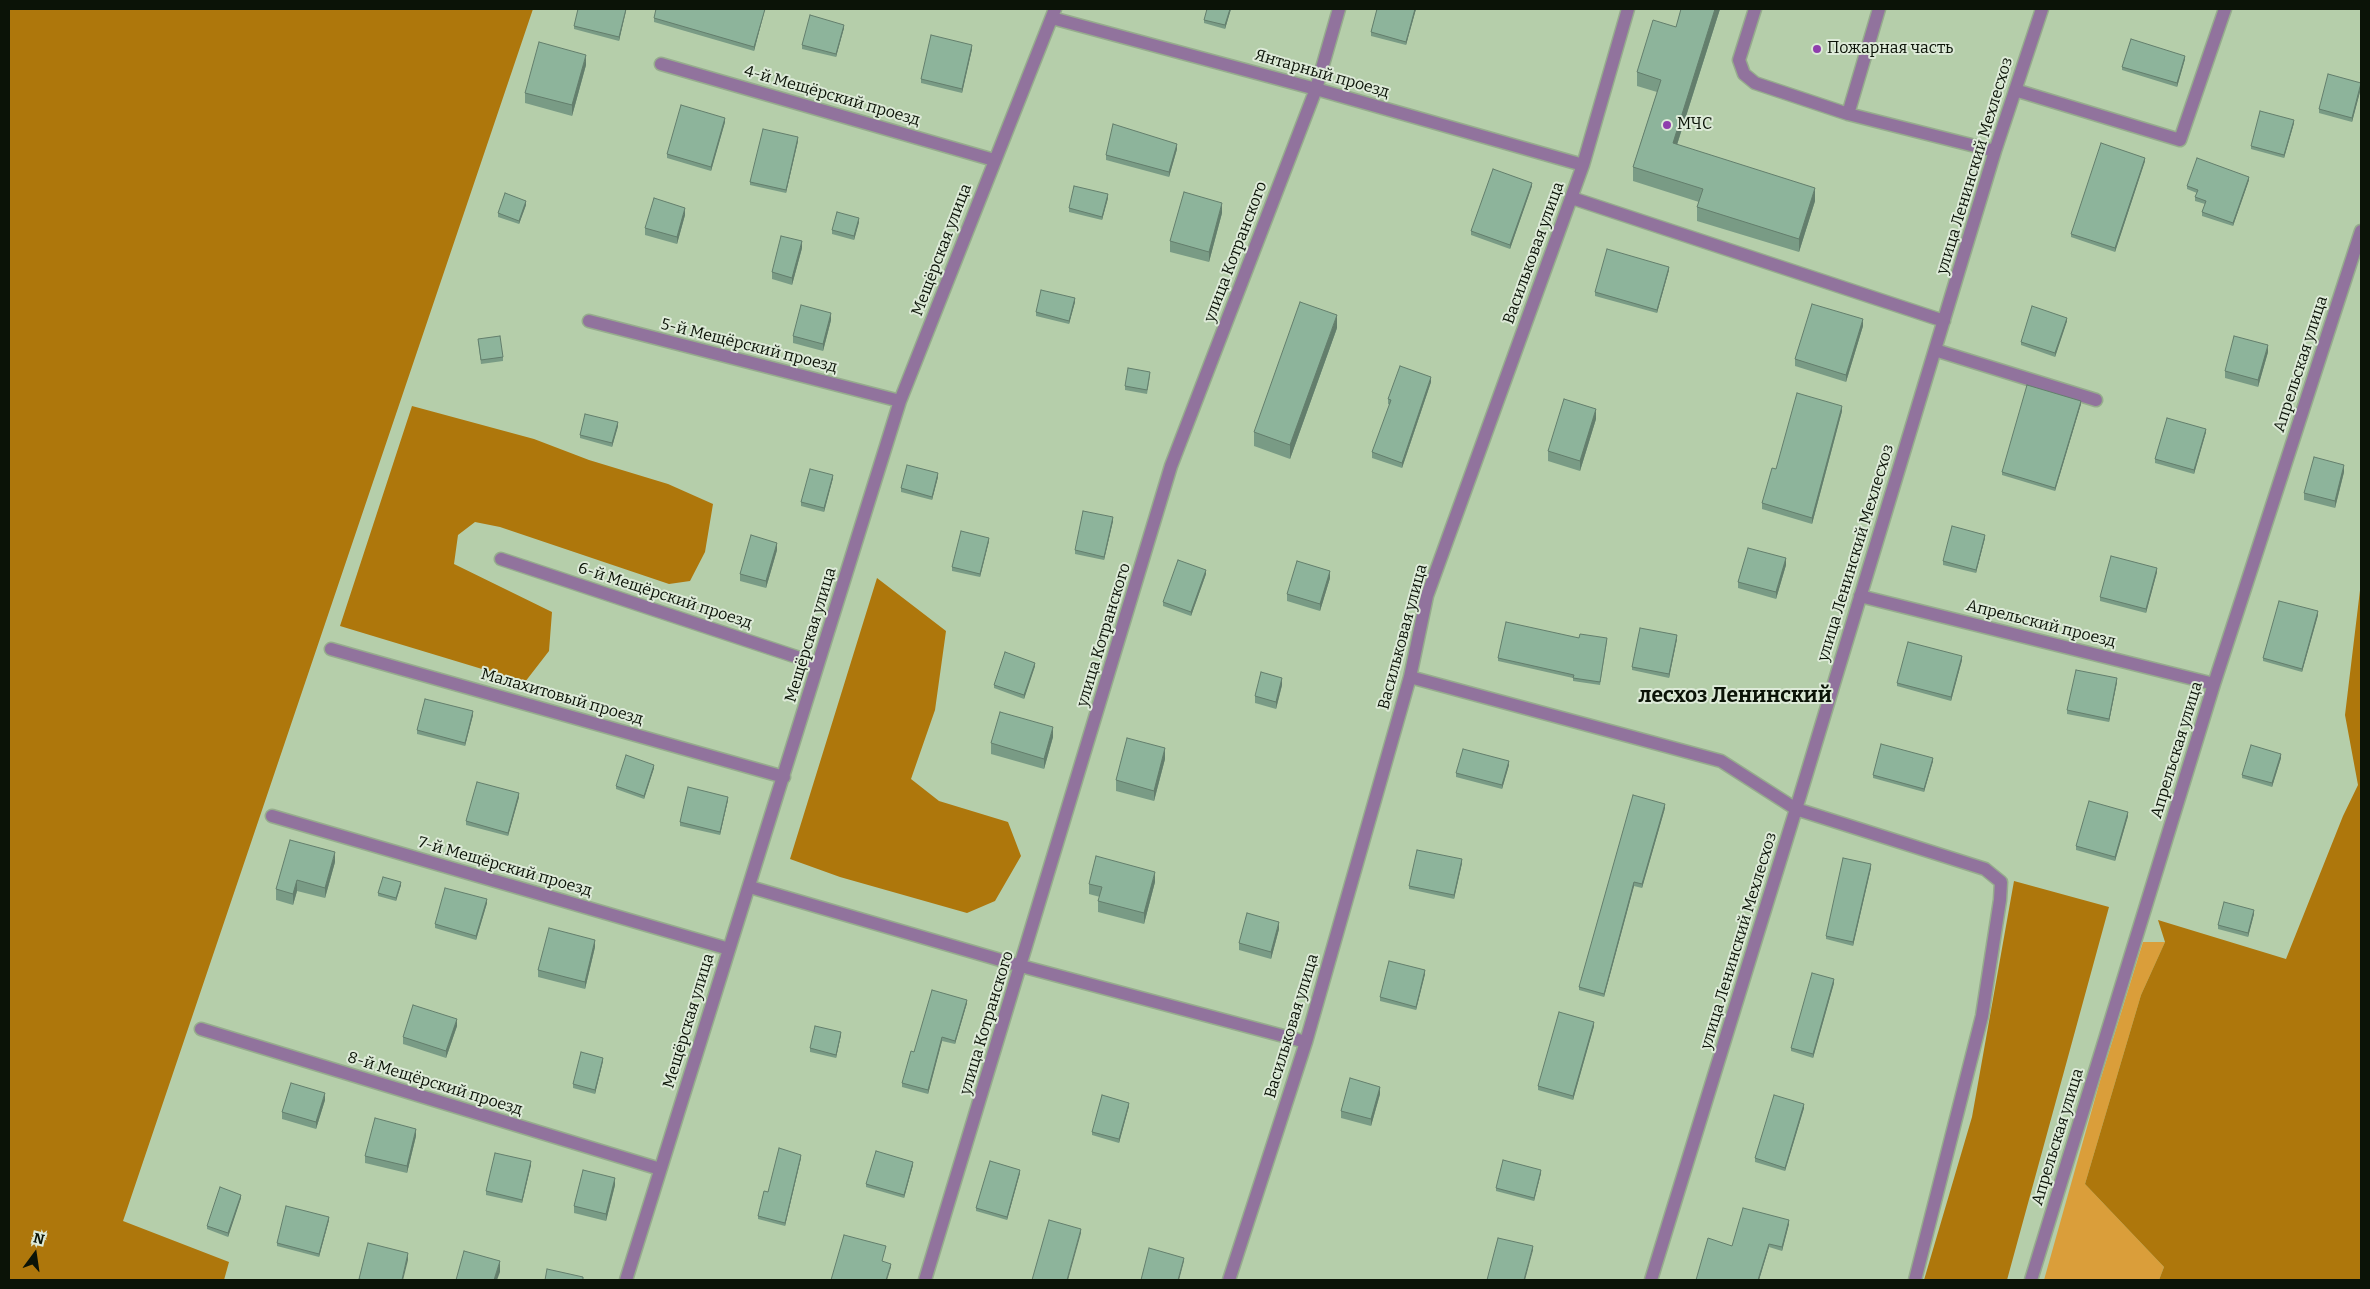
<!DOCTYPE html>
<html>
<head>
<meta charset="utf-8">
<style>
	body { margin:0 }
	#map { position:relative; width:2370px; height:1289px; overflow:hidden; background:#b5ceaa; font-family:Bitter,serif }
	canvas { display:block }
	.frame { position:absolute; inset:0; border:10px solid #0b1307; pointer-events:none }
	.north { position:absolute; left:10px; top:1229px; width:50px; height:50px; -webkit-text-stroke:4px #ddead8; paint-order:stroke; rotate:14deg; font-size:14px; font-weight:700; line-height:20px; text-align:center; color:#0b1307 }
	.north::after { content:''; display:block; margin:auto; width:18px; height:22px; background:#0b1307; clip-path:polygon(50% 0,100% 100%,50% 72%,0 100%) }
</style>
</head>
<body>
<div id="map">
<canvas width="2370" height="1289"></canvas>
<div class="frame"></div>
<div class="north">N</div>
</div>
<script>
const ctx = document.querySelector('canvas').getContext('2d');
ctx.lineJoin = 'round';
function fill(path, color) {
  ctx.fillStyle = color;
  ctx.fill(path, 'evenodd');
}
function toPath(rows) {
  const path = new Path2D();
  for (const r of rows) {
    path.moveTo(r[0], r[1]);
    for (let i = 2; i < r.length; i += 2) path.lineTo(r[i], r[i + 1]);
  }
  return path;
}
function trace(path, color, width, dash) {
  ctx.strokeStyle = color;
  ctx.lineWidth = width;
  ctx.lineCap = dash ? 'butt' : 'round';
  ctx.setLineDash(dash || []);
  ctx.stroke(path);
}
function drawText(font, color, halo, rows, align = 'center') {
  ctx.font = font + ' Bitter,serif';
  ctx.lineWidth = 4;
  ctx.setLineDash([]);
  ctx.textBaseline = 'middle';
  ctx.strokeStyle = halo;
  ctx.fillStyle = color;
  for (const [text, x, y, turn = 0] of rows) {
    ctx.save();
    ctx.translate(x, y);
    ctx.rotate((+turn || 0) * Math.PI / 180);
    ctx.textAlign = isNaN(turn) ? turn : align;
    if (halo) ctx.strokeText(text, 0, 0);
    ctx.fillText(text, 0, 0);
    ctx.restore();
  }
}
const green = toPath([
	[2143,942,2165,942,2141,995,2085,1184,2164,1267,2159,1280,2044,1280,2100,1081]
]);
const forest = toPath([
	[9,9,533,9,123,1221,229,1262,224,1280,9,1280],
	[412,406,534,439,589,460,668,484,713,504,705,552,690,581,669,584,500,527,475,522,458,535,454,564,552,612,549,651,525,682,340,626],
	[877,578,946,631,935,710,911,779,939,801,1008,822,1021,856,995,901,967,913,840,877,790,859],
	[2361,582,2361,1280,2159,1280,2164,1267,2085,1184,2141,995,2165,942,2158,920,2286,959,2343,816,2358,785,2345,715],
	[2014,881,2109,907,2007,1280,1924,1280,1972,1117]
]);
const minor = toPath([
	[1755,9,1739,60,1744,74,1755,83,1848,114,1995,151],
	[1052,18,1316,89,1583,165],
	[661,64,994,160],
	[2015,90,2180,140,2225,9],
	[1848,114,1879,9],
	[1572,198,1944,321],
	[589,321,900,401],
	[1935,350,2096,400],
	[501,559,818,664],
	[1860,596,2214,684],
	[331,649,784,777],
	[1410,677,1721,761,1796,809,1985,869,2001,882,2000,900,1982,1016,1915,1280],
	[272,816,729,949],
	[750,887,1021,966,1306,1042],
	[201,1029,660,1169],
	[626,1280,900,401,1055,9],
	[925,1280,1171,466,1316,89,1339,9],
	[1229,1280,1306,1042,1410,677,1427,596,1583,165,1628,9],
	[1651,1280,1796,809,1995,151,2042,9],
	[2031,1280,2214,684,2361,231]
]);
const wall = toPath([
	[626,9,619,41,574,29,574,26],
	[765,9,754,51,654,22,654,18],
	[1231,9,1225,29,1204,23,1204,20],
	[1377,9,1416,9,1406,45,1371,36,1371,32],
	[1681,9,1720,9,1677,145,1815,201,1799,252,1697,221,1697,207,1699,202,1633,181,1633,167,1657,92,1637,86,1637,72,1676,27],
	[844,28,836,57,802,49,802,45],
	[972,49,962,93,921,83,921,79],
	[2185,59,2177,87,2122,70,2122,67],
	[586,65,572,116,525,103,525,93],
	[2361,83,2361,88,2352,122,2319,113,2319,109],
	[725,122,711,171,667,158,667,154],
	[2294,123,2284,158,2251,149,2251,146],
	[798,141,786,193,750,185,750,182],
	[1177,149,1169,177,1106,160,1106,155],
	[2145,161,2115,252,2071,237,2071,234],
	[2249,180,2233,226,2202,216,2202,212,2205,204,2195,201,2195,197,2197,193,2187,189,2187,186],
	[1532,186,1510,249,1471,235,1471,231],
	[1108,198,1102,220,1069,212,1069,208],
	[526,205,519,224,498,217,498,213],
	[1222,213,1209,262,1170,252,1170,241],
	[685,215,677,244,645,235,645,228],
	[859,222,854,240,832,234,832,230],
	[802,248,792,285,772,279,772,272],
	[1669,270,1657,313,1595,296,1595,292],
	[1075,302,1069,324,1036,316,1036,312],
	[831,320,823,351,793,343,793,336],
	[2067,321,2055,357,2021,345,2021,342],
	[1863,326,1846,382,1795,366,1795,359],
	[1337,328,1290,459,1254,446,1254,432],
	[478,339,503,357,503,361,481,364],
	[2268,352,2258,387,2225,378,2225,371],
	[1150,376,1147,394,1125,390,1125,386],
	[1431,382,1402,468,1372,458,1372,452,1390,405,1388,404,1388,399],
	[2081,404,2055,491,2002,475,2002,472],
	[1842,411,1812,524,1762,509,1762,503,1776,469],
	[1596,419,1580,471,1548,461,1548,451],
	[618,426,612,447,580,438,580,435],
	[2206,432,2194,474,2155,463,2155,459],
	[2344,472,2335,508,2304,500,2304,493],
	[938,477,932,500,901,492,901,488],
	[833,478,824,512,801,506,801,502],
	[1113,521,1104,560,1075,554,1075,550],
	[1985,538,1976,573,1943,565,1943,561],
	[989,541,980,577,952,571,952,567],
	[777,550,766,588,740,581,740,574],
	[1786,565,1776,599,1738,588,1738,582],
	[2157,572,2146,613,2100,601,2100,597],
	[1206,574,1191,616,1163,606,1163,602],
	[1330,578,1320,611,1287,601,1287,594],
	[2318,615,2302,672,2263,661,2263,658],
	[1579,638,1607,641,1600,685,1573,681,1573,678,1498,661,1498,658],
	[1677,639,1669,678,1632,670,1632,667],
	[1962,660,1951,701,1897,686,1897,683],
	[1035,666,1024,699,994,688,994,685],
	[2117,682,2109,722,2067,714,2067,710],
	[1282,685,1276,709,1255,703,1255,696],
	[473,715,465,746,417,734,417,730],
	[1053,737,1044,769,991,754,991,743],
	[2281,758,2272,787,2242,778,2242,775],
	[1165,759,1154,801,1116,791,1116,780],
	[1933,761,1924,792,1873,778,1873,775],
	[1509,765,1502,789,1456,777,1456,773],
	[654,768,644,799,616,789,616,786],
	[519,797,508,836,466,825,466,821],
	[728,800,720,835,680,826,680,822],
	[1665,808,1642,888,1634,886,1604,997,1579,990,1579,987],
	[2128,816,2115,861,2076,850,2076,846],
	[335,862,325,898,297,891,293,905,276,900,276,889],
	[1462,863,1454,899,1409,889,1409,886],
	[1871,868,1853,946,1826,939,1826,936],
	[1155,882,1144,924,1098,912,1098,901,1100,897,1089,894,1089,884],
	[401,885,396,901,378,896,378,893],
	[487,903,476,940,435,928,435,924],
	[2254,914,2248,937,2218,929,2218,925],
	[1279,929,1271,959,1239,950,1239,943],
	[595,947,585,989,538,977,538,970],
	[1425,974,1416,1010,1380,1001,1380,997],
	[1834,983,1813,1058,1791,1051,1791,1048],
	[967,1003,955,1044,942,1041,928,1094,902,1087,902,1083,914,1052],
	[457,1026,446,1058,403,1044,403,1037],
	[1594,1026,1573,1100,1538,1090,1538,1086],
	[841,1035,836,1058,810,1052,810,1048],
	[603,1061,595,1094,573,1088,573,1084],
	[1380,1094,1371,1126,1341,1118,1341,1111],
	[325,1100,316,1129,282,1119,282,1112],
	[1129,1106,1119,1143,1092,1135,1092,1132],
	[1804,1108,1785,1171,1755,1162,1755,1158],
	[416,1136,407,1173,365,1163,365,1156],
	[801,1158,785,1226,758,1219,758,1216,768,1192],
	[531,1165,522,1203,486,1195,486,1191],
	[913,1165,904,1198,866,1187,866,1184],
	[1020,1173,1007,1220,976,1211,976,1208],
	[1541,1173,1534,1201,1496,1191,1496,1188],
	[615,1185,606,1221,574,1213,574,1206],
	[241,1198,228,1237,207,1229,207,1226],
	[329,1220,319,1257,277,1246,277,1243],
	[1789,1224,1782,1251,1769,1247,1759,1280,1696,1280,1732,1246]
]);
const shadedWall = toPath([
	[626,9,626,11,619,41,619,37],
	[765,9,754,51,754,47],
	[1230,9,1231,9,1225,29,1225,25],
	[1415,9,1416,9,1406,45,1406,42],
	[1715,9,1720,9,1673,157,1673,143],
	[844,25,844,28,836,57,836,54],
	[972,45,972,49,962,93,962,89],
	[586,55,586,65,572,116,572,105],
	[2185,56,2185,59,2177,87,2177,83],
	[2361,85,2361,88,2352,122,2352,118],
	[725,118,725,122,711,171,711,167],
	[2294,120,2294,123,2284,158,2284,155],
	[798,137,798,141,786,193,786,190],
	[1177,144,1177,149,1169,177,1169,172],
	[2145,158,2145,161,2115,252,2115,248],
	[2249,177,2249,180,2233,226,2233,223],
	[1532,183,1532,186,1510,249,1510,245],
	[1815,188,1815,201,1799,252,1799,239],
	[1108,194,1108,198,1102,220,1102,217],
	[526,201,526,205,519,224,519,221],
	[1222,203,1222,213,1209,262,1209,252],
	[685,208,685,215,677,244,677,237],
	[859,218,859,222,854,240,854,236],
	[802,241,802,248,792,285,792,278],
	[1669,267,1669,270,1657,313,1657,310],
	[1075,298,1075,302,1069,324,1069,321],
	[831,313,831,320,823,351,823,344],
	[1337,315,1337,328,1290,459,1290,445],
	[2067,318,2067,321,2055,357,2055,353],
	[1863,319,1863,326,1846,382,1846,375],
	[2268,345,2268,352,2258,387,2258,380],
	[1431,377,1431,382,1402,468,1402,463],
	[2081,401,2081,404,2055,491,2055,488],
	[1842,406,1842,411,1812,524,1812,518],
	[1596,409,1596,419,1580,471,1580,461],
	[618,422,618,426,612,447,612,443],
	[2206,429,2206,432,2194,474,2194,470],
	[2344,465,2344,472,2335,508,2335,501],
	[938,473,938,477,932,500,932,497],
	[833,475,833,478,824,512,824,508],
	[1113,517,1113,521,1104,560,1104,557],
	[1985,535,1985,538,1976,573,1976,570],
	[989,538,989,541,980,577,980,574],
	[777,543,777,550,766,588,766,581],
	[1786,558,1786,565,1776,599,1776,592],
	[2157,568,2157,572,2146,613,2146,609],
	[1206,570,1206,574,1191,616,1191,612],
	[1330,571,1330,578,1320,611,1320,604],
	[2318,611,2318,615,2302,672,2302,669],
	[1677,635,1677,639,1669,678,1669,674],
	[1962,656,1962,660,1951,701,1951,697],
	[1035,663,1035,666,1024,699,1024,695],
	[1282,678,1282,685,1276,709,1276,702],
	[2117,678,2117,682,2109,722,2109,719],
	[473,711,473,715,465,746,465,743],
	[1053,727,1053,737,1044,769,1044,759],
	[1165,748,1165,759,1154,801,1154,791],
	[2281,754,2281,758,2272,787,2272,783],
	[1933,758,1933,761,1924,792,1924,789],
	[1509,761,1509,765,1502,789,1502,785],
	[654,765,654,768,644,799,644,796],
	[519,793,519,797,508,836,508,833],
	[728,797,728,800,720,835,720,832],
	[1665,804,1665,808,1642,888,1642,884],
	[2128,812,2128,816,2115,861,2115,857],
	[335,852,335,862,325,898,325,888],
	[1462,859,1462,863,1454,899,1454,895],
	[1871,864,1871,868,1853,946,1853,942],
	[1155,872,1155,882,1144,924,1144,913],
	[297,880,297,891,293,905,293,894],
	[401,882,401,885,396,901,396,898],
	[1634,882,1634,886,1604,997,1604,994],
	[487,899,487,903,476,940,476,936],
	[2254,910,2254,914,2248,937,2248,933],
	[1279,922,1279,929,1271,959,1271,952],
	[595,940,595,947,585,989,585,982],
	[1425,970,1425,974,1416,1010,1416,1007],
	[1834,979,1834,983,1813,1058,1813,1054],
	[967,1000,967,1003,955,1044,955,1041],
	[457,1019,457,1026,446,1058,446,1051],
	[1594,1022,1594,1026,1573,1100,1573,1096],
	[841,1032,841,1035,836,1058,836,1055],
	[942,1037,942,1041,928,1094,928,1090],
	[603,1058,603,1061,595,1094,595,1090],
	[1380,1087,1380,1094,1371,1126,1371,1119],
	[325,1093,325,1100,316,1129,316,1122],
	[1129,1103,1129,1106,1119,1143,1119,1139],
	[1804,1104,1804,1108,1785,1171,1785,1168],
	[416,1129,416,1136,407,1173,407,1166],
	[801,1155,801,1158,785,1226,785,1223],
	[531,1161,531,1165,522,1203,522,1200],
	[913,1162,913,1165,904,1198,904,1195],
	[1020,1170,1020,1173,1007,1220,1007,1217],
	[1541,1170,1541,1173,1534,1201,1534,1198],
	[615,1178,615,1185,606,1221,606,1214],
	[241,1195,241,1198,228,1237,228,1233],
	[329,1217,329,1220,319,1257,319,1254],
	[1789,1220,1789,1224,1782,1251,1782,1247],
	[1081,1229,1081,1233,1068,1280,1067,1280],
	[1769,1244,1769,1247,1759,1280,1758,1280],
	[1533,1246,1533,1250,1525,1280,1524,1280],
	[408,1253,408,1260,403,1280,402,1280],
	[1184,1258,1184,1261,1179,1280,1178,1280],
	[500,1261,500,1272,497,1280,494,1280],
	[891,1264,891,1267,887,1280,886,1280]
]);
const building = toPath([
	[578,9,626,9,619,37,574,26,578,9],
	[656,9,765,9,754,47,654,18,656,9],
	[1207,9,1230,9,1225,25,1204,20,1207,9],
	[1377,9,1415,9,1406,42,1371,32,1377,9],
	[1681,9,1715,9,1673,143,1815,188,1799,239,1697,207,1703,189,1633,167,1661,80,1637,72,1653,20,1676,27,1681,9],
	[810,15,844,25,836,54,802,45,810,15],
	[931,35,972,45,962,89,921,79,931,35],
	[2131,39,2185,56,2177,83,2122,67,2131,39],
	[539,42,586,55,572,105,525,93,539,42],
	[2328,74,2361,83,2352,118,2319,109,2328,74],
	[681,105,725,118,711,167,667,154,681,105],
	[2260,111,2294,120,2284,155,2251,146,2260,111],
	[1113,124,1177,144,1169,172,1106,155,1113,124],
	[763,129,798,137,786,190,750,182,763,129],
	[2101,143,2145,158,2115,248,2071,234,2101,143],
	[2197,158,2249,177,2233,223,2202,212,2206,201,2195,197,2198,190,2187,186,2197,158],
	[1493,169,1532,183,1510,245,1471,231,1493,169],
	[1074,186,1108,194,1102,217,1069,208,1074,186],
	[1184,192,1222,203,1209,252,1170,241,1184,192],
	[505,193,526,201,519,221,498,213,505,193],
	[654,198,685,208,677,237,645,228,654,198],
	[837,212,859,218,854,236,832,230,837,212],
	[781,236,802,241,792,278,772,272,781,236],
	[1607,249,1669,267,1657,310,1595,292,1607,249],
	[1041,290,1075,298,1069,321,1036,312,1041,290],
	[1300,302,1337,315,1290,445,1254,432,1300,302],
	[1812,304,1863,319,1846,375,1795,359,1812,304],
	[801,305,831,313,823,344,793,336,801,305],
	[2032,306,2067,318,2055,353,2021,342,2032,306],
	[500,336,503,357,481,360,478,339,500,336],
	[2234,336,2268,345,2258,380,2225,371,2234,336],
	[1400,366,1431,377,1402,463,1372,452,1391,400,1388,399,1400,366],
	[1128,368,1150,372,1147,390,1125,386,1128,368],
	[2027,385,2081,401,2055,488,2002,472,2027,385],
	[1797,393,1842,406,1812,518,1762,503,1772,468,1776,469,1797,393],
	[1564,399,1596,409,1580,461,1548,451,1564,399],
	[585,414,618,422,612,443,580,435,585,414],
	[2167,418,2206,429,2194,470,2155,459,2167,418],
	[2314,457,2344,465,2335,501,2304,493,2314,457],
	[907,465,938,473,932,497,901,488,907,465],
	[810,469,833,475,824,508,801,502,810,469],
	[1083,511,1113,517,1104,557,1075,550,1083,511],
	[1952,526,1985,535,1976,570,1943,561,1952,526],
	[961,531,989,538,980,574,952,567,961,531],
	[751,535,777,543,766,581,740,574,751,535],
	[1748,548,1786,558,1776,592,1738,582,1748,548],
	[2111,556,2157,568,2146,609,2100,597,2111,556],
	[1178,560,1206,570,1191,612,1163,602,1178,560],
	[1297,561,1330,571,1320,604,1287,594,1297,561],
	[2279,601,2318,611,2302,669,2263,658,2279,601],
	[1506,622,1579,638,1580,634,1607,638,1600,682,1573,678,1574,675,1498,658,1506,622],
	[1640,628,1677,635,1669,674,1632,667,1640,628],
	[1908,642,1962,656,1951,697,1897,683,1908,642],
	[1005,652,1035,663,1024,695,994,685,1005,652],
	[2076,670,2117,678,2109,719,2067,710,2076,670],
	[1261,672,1282,678,1276,702,1255,696,1261,672],
	[425,699,473,711,465,743,417,730,425,699],
	[1000,712,1053,727,1044,759,991,743,1000,712],
	[1127,738,1165,748,1154,791,1116,780,1127,738],
	[1881,744,1933,758,1924,789,1873,775,1881,744],
	[2251,745,2281,754,2272,783,2242,775,2251,745],
	[1463,749,1509,761,1502,785,1456,773,1463,749],
	[626,755,654,765,644,796,616,786,626,755],
	[477,782,519,793,508,833,466,821,477,782],
	[688,787,728,797,720,832,680,822,688,787],
	[1633,795,1665,804,1642,884,1634,882,1604,994,1579,987,1633,795],
	[2089,801,2128,812,2115,857,2076,846,2089,801],
	[290,840,335,852,325,888,297,880,293,894,276,889,290,840],
	[1417,850,1462,859,1454,895,1409,886,1417,850],
	[1096,856,1155,872,1144,913,1098,901,1102,887,1089,884,1096,856],
	[1843,858,1871,864,1853,942,1826,936,1843,858],
	[383,877,401,882,396,898,378,893,383,877],
	[445,888,487,899,476,936,435,924,445,888],
	[2224,902,2254,910,2248,933,2218,925,2224,902],
	[1247,913,1279,922,1271,952,1239,943,1247,913],
	[549,928,595,940,585,982,538,970,549,928],
	[1389,961,1425,970,1416,1007,1380,997,1389,961],
	[1812,973,1834,979,1813,1054,1791,1048,1812,973],
	[932,990,967,1000,955,1041,942,1037,928,1090,902,1083,911,1051,914,1052,932,990],
	[413,1005,457,1019,446,1051,403,1037,413,1005],
	[1559,1012,1594,1022,1573,1096,1538,1086,1559,1012],
	[815,1026,841,1032,836,1055,810,1048,815,1026],
	[581,1052,603,1058,595,1090,573,1084,581,1052],
	[1350,1078,1380,1087,1371,1119,1341,1111,1350,1078],
	[291,1083,325,1093,316,1122,282,1112,291,1083],
	[1102,1095,1129,1103,1119,1139,1092,1132,1102,1095],
	[1774,1095,1804,1104,1785,1168,1755,1158,1774,1095],
	[375,1118,416,1129,407,1166,365,1156,375,1118],
	[779,1148,801,1155,785,1223,758,1216,764,1191,768,1192,779,1148],
	[876,1151,913,1162,904,1195,866,1184,876,1151],
	[495,1153,531,1161,522,1200,486,1191,495,1153],
	[1503,1160,1541,1170,1534,1198,1496,1188,1503,1160],
	[990,1161,1020,1170,1007,1217,976,1208,990,1161],
	[583,1170,615,1178,606,1214,574,1206,583,1170],
	[220,1187,241,1195,228,1233,207,1226,220,1187],
	[286,1206,329,1217,319,1254,277,1243,286,1206],
	[1743,1208,1789,1220,1782,1247,1769,1244,1758,1280,1696,1280,1708,1238,1732,1246,1743,1208],
	[1049,1220,1081,1229,1067,1280,1032,1280,1049,1220],
	[844,1235,886,1246,882,1261,891,1264,886,1280,831,1280,844,1235],
	[1498,1238,1533,1246,1524,1280,1487,1280,1498,1238],
	[368,1243,408,1253,402,1280,363,1280,359,1279,368,1243],
	[1149,1248,1184,1258,1178,1280,1141,1280,1149,1248],
	[464,1251,500,1261,494,1280,456,1280,464,1251],
	[547,1269,583,1277,583,1280,545,1280,547,1269]
]);
const markers = [
	[1817,49,5,"#8f3ead"],
	[1667,125,5,"#8f3ead"]
];
const poiNames = [
	["Пожарная часть",1827,49],
	["МЧС",1677,125]
];
const streetNames = [
	["Янтарный проезд",1322,74,16],
	["4-й Мещёрский проезд",832,96,16],
	["улица Ленинский Мехлесхоз",1975,166,-73],
	["Мещёрская улица",942,250,-69],
	["улица Котранского",1236,252,-69],
	["Васильковая улица",1534,253,-70],
	["5-й Мещёрский проезд",749,346,14],
	["Апрельская улица",2301,364,-72],
	["улица Ленинский Мехлесхоз",1856,553,-73],
	["6-й Мещёрский проезд",665,596,18],
	["Апрельский проезд",2041,624,14],
	["Мещёрская улица",811,635,-73],
	["улица Котранского",1104,635,-73],
	["Васильковая улица",1403,637,-75],
	["Малахитовый проезд",562,697,16],
	["Апрельская улица",2177,750,-73],
	["7-й Мещёрский проезд",505,867,16],
	["улица Ленинский Мехлесхоз",1739,941,-73],
	["Мещёрская улица",689,1021,-73],
	["улица Котранского",987,1023,-73],
	["Васильковая улица",1292,1026,-73],
	["8-й Мещёрский проезд",435,1084,17],
	["Апрельская улица",2058,1137,-73]
];
const districtNames = [
	["лесхоз Ленинский",1735,696]
];
fill(green, '#da9e3a');
fill(forest, '#ae770c');
trace(minor, '#96ac8d', 15);
trace(minor, '#91739d', 12);
fill(wall, '#799b85');
fill(shadedWall, '#637e6c');
fill(building, '#8db49b');
trace(building, '#637e6c', 1);
for (const [x, y, r, color] of markers) {
  const dot = new Path2D();
  dot.arc(x, y, r, 0, 2 * Math.PI);
  ctx.fillStyle = color;
  ctx.fill(dot);
  trace(dot, '#ddead8', 2);
}
drawText('16px', '#0b1307', '#ddead8', poiNames, 'left');
drawText('16px', '#0b1307', '#ddead8', streetNames);
drawText('bold 21px', '#0b1307', '#ddead8', districtNames);
</script>
</body>
</html>
